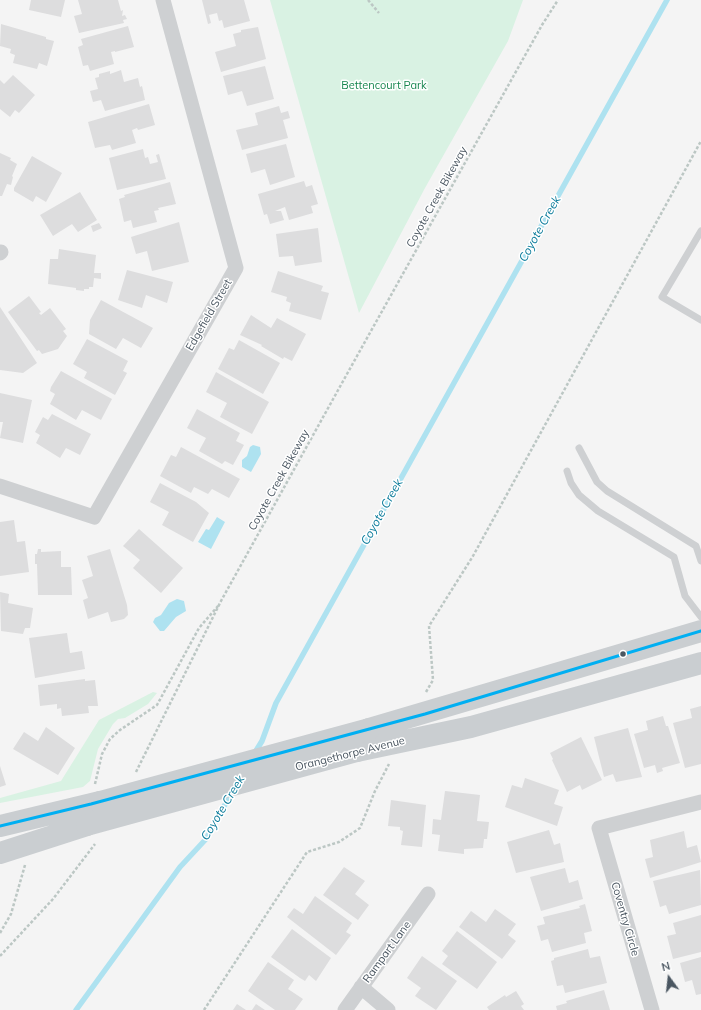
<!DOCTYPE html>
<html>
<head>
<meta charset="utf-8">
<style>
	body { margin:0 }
	#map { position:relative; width:701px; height:1010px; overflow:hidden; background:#f4f4f4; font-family:Mulish,sans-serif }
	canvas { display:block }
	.north { position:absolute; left:649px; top:958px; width:40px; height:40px; -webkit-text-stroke:3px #fff; paint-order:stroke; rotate:345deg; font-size:11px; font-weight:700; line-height:16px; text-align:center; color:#4a5661 }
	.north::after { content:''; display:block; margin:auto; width:14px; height:18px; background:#4a5661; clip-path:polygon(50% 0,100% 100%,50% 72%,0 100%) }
</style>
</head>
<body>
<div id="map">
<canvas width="701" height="1010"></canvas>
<div class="north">N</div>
</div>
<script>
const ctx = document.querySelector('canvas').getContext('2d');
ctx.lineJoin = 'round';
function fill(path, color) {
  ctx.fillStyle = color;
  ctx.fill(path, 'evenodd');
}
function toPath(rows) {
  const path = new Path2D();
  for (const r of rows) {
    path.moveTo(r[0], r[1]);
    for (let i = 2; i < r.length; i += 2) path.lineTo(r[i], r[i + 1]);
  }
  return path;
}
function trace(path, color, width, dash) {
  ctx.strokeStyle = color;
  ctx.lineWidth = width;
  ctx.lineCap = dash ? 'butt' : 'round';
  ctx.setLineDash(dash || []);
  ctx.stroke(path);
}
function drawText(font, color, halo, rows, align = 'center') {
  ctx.font = font + ' Mulish,sans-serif';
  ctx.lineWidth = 3;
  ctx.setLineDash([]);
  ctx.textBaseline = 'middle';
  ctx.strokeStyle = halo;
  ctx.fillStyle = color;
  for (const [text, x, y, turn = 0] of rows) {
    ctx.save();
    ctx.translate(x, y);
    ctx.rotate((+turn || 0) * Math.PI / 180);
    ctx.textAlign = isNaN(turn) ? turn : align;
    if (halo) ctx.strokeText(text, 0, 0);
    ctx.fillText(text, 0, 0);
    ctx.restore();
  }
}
const green = toPath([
	[270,0,523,0,508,41,425,188,359,313],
	[153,692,157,693,148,704,125,718,118,719,113,724,98,749,90,781,83,787,0,803,0,798,61,781,99,720]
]);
const water = toPath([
	[253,445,260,447,261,454,251,472,242,467,242,460,247,456,250,447],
	[217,517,225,522,211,549,198,542,206,529,209,530],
	[177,599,184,601,186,611,176,617,164,631,160,631,153,622,155,618,161,615,169,603]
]);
const stream = toPath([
	[254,754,262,741,276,703,667,0],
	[76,1010,180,867,206,839,232,792]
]);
const building = toPath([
	[31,0,65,0,61,17,29,10],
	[78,0,118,0,121,11,123,10,122,16,125,15,127,19,123,20,124,23,79,33,74,16,82,14],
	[202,0,244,0,250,21,224,28,222,20,219,21,217,13,209,15,211,23,208,24],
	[1,24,46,37,46,39,54,41,47,66,39,63,37,69,13,63,15,55,10,53,11,49,0,46],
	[128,26,134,47,115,52,115,51,111,52,114,64,90,71,88,65,83,66,78,47,83,45,81,39],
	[258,27,266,59,221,72,215,52,236,46,233,34,241,32,241,30],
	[265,66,274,99,247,106,242,91,228,95,223,76],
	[121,70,124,82,138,78,140,87,142,86,145,100,105,111,101,100,93,102,90,91,98,89,95,78,99,77,99,74,110,71,110,74],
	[13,75,35,95,19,113,15,110,10,117,0,109,0,80,4,84],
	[149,104,155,125,138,130,137,128,132,130,136,143,112,150,110,145,95,148,88,122],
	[279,106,281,113,288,111,290,118,283,120,288,138,242,150,236,130,258,125,255,113],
	[286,144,295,177,270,185,265,169,251,173,246,154],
	[143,149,145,158,148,157,150,164,158,162,156,155,159,154,166,179,117,190,109,158],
	[0,153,11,158,10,160,17,164,12,176,13,177,11,185,7,184,2,196,0,196],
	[32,156,62,173,46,202,36,196,33,202,14,191,14,188],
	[304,181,306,187,312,185,318,204,311,206,313,213,289,220,285,207,275,211,281,211,284,220,270,224,267,214,264,215,258,194],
	[170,182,176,204,158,208,159,210,154,211,157,222,133,228,131,220,124,222,119,199,125,197,124,195],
	[80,192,97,220,78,232,72,224,53,236,40,215],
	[179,222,189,262,152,271,147,251,136,254,131,237],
	[99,223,102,228,93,232,91,226],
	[318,228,322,262,295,266,293,256,279,257,276,234],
	[59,249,96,255,94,273,101,273,101,279,94,278,93,287,89,287,89,289,84,289,84,291,76,290,76,288,48,284,50,259,58,259],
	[127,270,173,282,167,303,146,295,142,308,118,300],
	[278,271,323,286,321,291,329,293,321,320,289,311,291,303,286,301,287,297,271,292],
	[29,296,41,312,39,313,41,315,50,308,66,329,63,331,67,336,58,349,42,354,39,350,37,351,8,312],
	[101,300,153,328,141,348,123,338,116,349,89,334,90,320],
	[0,307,37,363,23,373,0,370],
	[251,315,271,328,277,318,306,334,292,361,284,357,283,359,261,346,262,345,240,335],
	[87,339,128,361,123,371,127,373,115,395,84,378,87,372,73,364],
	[239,340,280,363,263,394,218,369,229,348,234,350],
	[61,371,112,399,101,420,82,410,76,420,50,404,55,394,50,391,51,387],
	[216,372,269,402,252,434,220,417,227,403,206,392],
	[0,393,32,400,23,443,0,438,3,422,0,422],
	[197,409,240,433,236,441,244,445,233,465,225,461,222,464,199,451,206,438,187,428],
	[52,414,91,434,80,455,66,448,60,458,36,443,40,435,35,432,43,417,48,420],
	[181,447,240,479,229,498,212,489,208,494,194,487,191,493,160,476,171,455,176,457],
	[160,483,196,502,209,513,193,542,162,525,169,512,150,502],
	[14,520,17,542,25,541,29,572,0,576,0,522],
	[139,529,183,568,161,593,133,568,140,560,123,546],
	[38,549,41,549,41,552,61,551,61,567,71,567,72,595,38,595,37,564,35,564,35,554,37,554],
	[110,549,127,605,128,615,124,619,111,622,108,612,88,619,83,600,88,598,82,580,93,576,87,556],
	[0,592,9,594,8,603,33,608,30,628,25,628,23,634,1,631],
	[67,633,70,653,82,651,85,669,35,678,29,638],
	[85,679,85,681,95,680,98,706,88,706,89,713,62,716,61,708,57,709,57,704,40,706,38,685],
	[701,706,701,764,685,768,673,723,692,718,690,709],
	[663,716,666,726,668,726,680,763,662,768,663,771,657,773,655,765,644,768,634,734,648,730,646,721],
	[46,727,75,748,58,775,13,749,24,732,38,741],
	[628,728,642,777,616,782,613,774,604,777,594,737],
	[581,737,602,780,582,790,580,785,567,792,552,760,553,759,550,753],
	[0,766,6,785,0,787],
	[525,778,559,790,554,804,563,807,557,826,505,807,512,785,522,788],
	[445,791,480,795,477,821,489,822,487,839,484,839,483,848,464,849,464,854,438,851,440,835,432,834,433,819,441,820],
	[391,800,426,805,422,847,401,845,403,831,400,830,400,827,388,826],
	[549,830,554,845,560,843,564,862,516,873,507,842],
	[684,831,687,848,697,845,701,862,650,878,645,859,653,857,650,840],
	[344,867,365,881,355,894,369,905,358,920,323,895],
	[565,868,569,883,578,880,583,899,541,911,530,877],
	[700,870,701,905,669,914,666,905,660,907,653,881],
	[315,896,352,923,346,932,351,935,336,955,287,917,294,908,303,914],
	[585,904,592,931,584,933,586,943,552,952,548,939,541,941,537,926,545,924,543,917,580,908,579,906],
	[495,909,516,924,508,935,516,941,502,959,459,927,471,911,486,922],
	[701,915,701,952,673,959,667,936,676,934,673,923],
	[292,929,331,958,316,981,309,975,305,981,300,978,271,957],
	[457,931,497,962,477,989,442,964,448,956,442,951],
	[588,949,590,958,600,956,607,983,565,993,563,985,557,986,551,961,554,960,554,958],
	[422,956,457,981,436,1010,415,996,421,988,407,978],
	[701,957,701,994,696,995,692,980,685,982,680,963],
	[268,962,294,980,288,989,303,999,295,1010,275,1010,248,991],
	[604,990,610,1010,557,1010,556,1006,567,1003,566,1001],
	[516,991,524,1004,521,1006,524,1010,489,1010,487,1007,505,995,506,997],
	[237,1004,246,1010,233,1010],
	[256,1004,265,1010,252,1010]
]);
const path = toPath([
	[368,0,379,13],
	[426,692,433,680,429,626,473,556,701,141],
	[136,772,221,601,357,356,542,25,558,0],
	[95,784,102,754,110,739,120,730,157,705,199,628,218,606],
	[0,933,11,914,25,865],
	[0,956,53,899,95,844],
	[204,1010,307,852,339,842,360,828,375,791,389,764]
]);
const service = toPath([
	[701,231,662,297,701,320],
	[579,448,597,482,607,491,696,546,701,561],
	[567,471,571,483,579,495,598,511,674,557,685,596,701,617]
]);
const minor = toPath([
	[0,253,1,252],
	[0,486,94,517,236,268,163,0],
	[361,987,388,1010],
	[345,1010,428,894],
	[652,1010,599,828,701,802]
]);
const primary = toPath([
	[369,729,701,631],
	[357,751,471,727,701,663],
	[0,826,100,802],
	[0,853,87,825]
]);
const primaryBridge = toPath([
	[100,802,369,729],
	[87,825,357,751]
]);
const bus1 = toPath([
	[0,826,91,804,425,714,701,631]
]);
const markers = [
	[623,654,3.5,"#4a5661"]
];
const parkNames = [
	["Bettencourt Park",384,86]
];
const streetNames = [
	["Coyote Creek Bikeway",437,197,-61],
	["Edgefield Street",209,315,-60],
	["Coyote Creek Bikeway",279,480,-61],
	["Orangethorpe Avenue",350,754,-14],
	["Coventry Circle",625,919,74],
	["Rampart Lane",387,952,-54]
];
const waterNames = [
	["Coyote Creek",540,229,-61],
	["Coyote Creek",382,512,-61],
	["Coyote Creek",223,808,-59]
];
fill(green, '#d9f2e3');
fill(water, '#aee2f0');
trace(stream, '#aee2f0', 5.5);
fill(building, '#ddddde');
trace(path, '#bcc7c4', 2.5, [3, 2]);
trace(service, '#ced0d2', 7);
trace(minor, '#ced0d2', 15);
trace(primary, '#caced1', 22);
trace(primaryBridge, '#caced1', 22);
trace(bus1, '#00aff2', 3);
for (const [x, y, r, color] of markers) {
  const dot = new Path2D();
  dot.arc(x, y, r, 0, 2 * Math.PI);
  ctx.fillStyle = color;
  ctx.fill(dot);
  trace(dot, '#fff', 1.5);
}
drawText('11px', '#17864f', '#fff', parkNames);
drawText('11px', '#4a5661', '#fff', streetNames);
drawText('italic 12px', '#0c7c9b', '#fff', waterNames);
</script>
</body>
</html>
